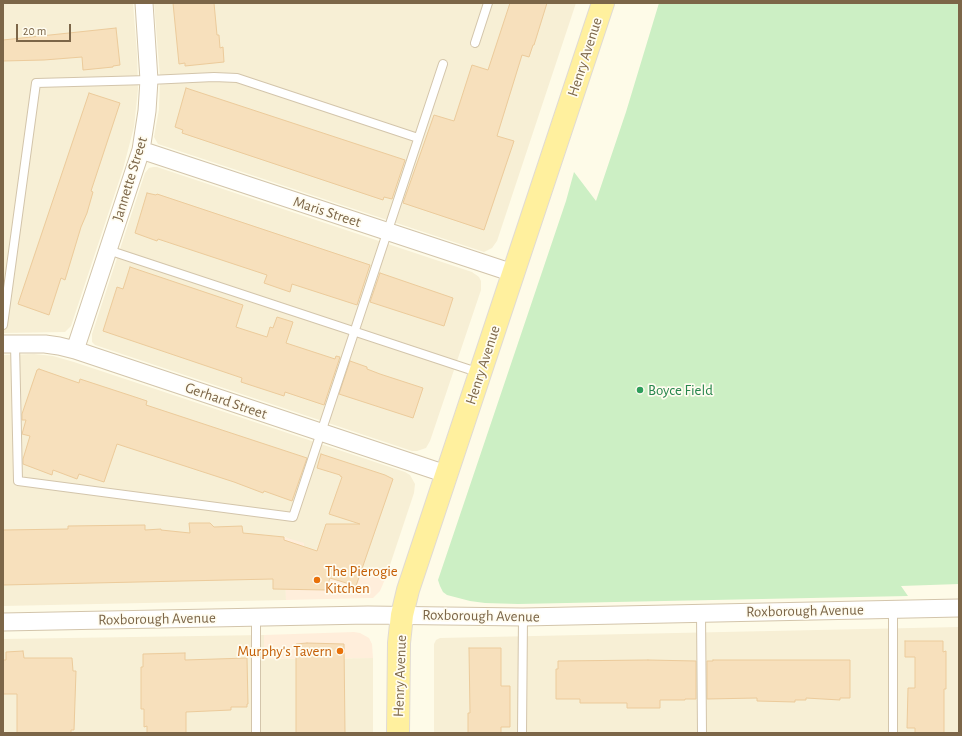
<!DOCTYPE html>
<html>
<head>
<meta charset="utf-8">
<style>
	body { margin:0 }
	#map { position:relative; width:962px; height:736px; overflow:hidden; background:#fefbe8; font-family:"Alegreya Sans",sans-serif }
	canvas { display:block }
	.frame { position:absolute; inset:0; border:4px solid #7c6648; pointer-events:none }
	.scale { position:absolute; left:16px; top:24px; width:55px; height:18px; box-sizing:border-box; border:2px solid #7c6648; border-top:0; padding-left:5px; font-size:12px; line-height:14px; white-space:nowrap; color:#7c6648; -webkit-text-stroke:3px #fffcf0; paint-order:stroke }
</style>
</head>
<body>
<div id="map">
<canvas width="962" height="736"></canvas>
<div class="frame"></div>
<div class="scale">20 m</div>
</div>
<script>
const ctx = document.querySelector('canvas').getContext('2d');
ctx.lineJoin = 'round';
function fill(path, color) {
  ctx.fillStyle = color;
  ctx.fill(path, 'evenodd');
}
function toPath(rows) {
  const path = new Path2D();
  for (const r of rows) {
    path.moveTo(r[0], r[1]);
    for (let i = 2; i < r.length; i += 2) path.lineTo(r[i], r[i + 1]);
  }
  return path;
}
function trace(path, color, width, dash) {
  ctx.strokeStyle = color;
  ctx.lineWidth = width;
  ctx.lineCap = dash ? 'butt' : 'round';
  ctx.setLineDash(dash || []);
  ctx.stroke(path);
}
function drawText(font, color, halo, rows, align = 'center') {
  ctx.font = font + ' "Alegreya Sans",sans-serif';
  ctx.lineWidth = 3.5;
  ctx.setLineDash([]);
  ctx.textBaseline = 'middle';
  ctx.strokeStyle = halo;
  ctx.fillStyle = color;
  for (const [text, x, y, turn = 0] of rows) {
    ctx.save();
    ctx.translate(x, y);
    ctx.rotate((+turn || 0) * Math.PI / 180);
    ctx.textAlign = isNaN(turn) ? turn : align;
    if (halo) ctx.strokeText(text, 0, 0);
    ctx.fillText(text, 0, 0);
    ctx.restore();
  }
}
const residential = toPath([
	[3,3,133,3,137,54,138,89,134,127,123,169,71,326,65,332,3,333],
	[154,3,576,3,497,241,492,248,484,252,158,144,154,137,159,109,160,77],
	[153,167,157,167,472,272,479,277,481,281,481,290,430,441,426,448,417,451,412,451,95,345,92,342,92,334,145,173,149,168],
	[34,354,53,356,74,362,405,472,410,475,415,484,414,493,386,577,304,549,285,537,286,600,3,606,3,355],
	[959,627,959,733,434,733,434,644,436,640,440,638],
	[264,635,264,659,373,658,373,733,3,733,3,639]
]);
const commercial = toPath([
	[284,537,304,543,304,549,386,577,380,591,373,598,368,598,286,600],
	[354,632,360,633,369,638,372,644,373,658,264,659,264,635]
]);
const green = toPath([
	[659,3,959,3,959,584,901,586,908,596,518,604,485,603,470,601,447,595,443,592,440,586,438,580,566,201,574,172,596,201,626,112]
]);
const building = toPath([
	[173,3,214,3,217,35,219,35,220,48,223,47,224,62,185,66,185,63,179,64,173,3],
	[510,3,547,3,534,45,533,45,529,57,522,55,497,136,514,141,484,230,403,203,434,115,454,121,472,65,488,70,510,3],
	[116,28,120,65,113,66,113,67,83,70,82,57,44,60,3,61,3,40,116,28],
	[186,88,405,160,392,199,384,197,383,200,182,133,183,130,175,127,186,88],
	[89,93,120,103,91,191,93,192,87,213,81,227,65,280,61,278,49,315,18,304,89,93],
	[147,193,156,195,157,194,370,265,357,305,292,284,290,292,264,283,267,275,158,239,157,241,135,233,147,193],
	[130,267,243,305,236,327,239,328,267,337,270,327,273,328,277,317,293,322,286,343,335,359,336,356,340,357,324,405,285,392,284,396,241,382,242,378,103,331,117,287,123,289,130,267],
	[380,273,453,298,444,326,370,302,380,273],
	[350,361,367,367,367,369,380,374,423,388,413,418,339,394,350,361],
	[39,369,79,383,80,379,135,397,147,401,146,405,307,458,292,501,264,491,263,493,234,482,117,444,104,482,79,474,77,479,53,470,52,475,23,464,23,459,30,436,22,434,26,420,22,420,22,414,37,370,39,369],
	[321,454,385,475,393,479,356,586,330,578,326,590,273,589,273,579,3,585,3,530,68,529,68,526,145,525,145,530,161,529,161,530,190,533,189,523,210,523,214,527,242,526,243,533,284,537,284,540,317,551,326,524,360,524,329,514,342,477,340,476,340,475,317,468,321,454],
	[905,641,943,641,943,652,946,651,946,689,944,689,944,733,915,733,915,728,907,728,908,688,915,688,915,657,905,657,905,641],
	[307,643,344,644,345,733,296,733,296,644,307,643],
	[469,648,501,648,501,686,510,686,510,727,501,727,501,733,468,733,468,713,470,713,469,648],
	[23,651,24,658,72,658,73,671,76,671,74,730,71,730,71,733,17,733,17,694,3,694,3,660,6,660,6,652,23,651],
	[185,653,185,660,247,658,248,704,247,704,247,707,231,707,231,710,186,712,186,733,147,733,147,726,144,727,144,709,141,709,141,667,143,667,143,654,185,653],
	[648,660,696,661,696,699,685,699,685,700,660,700,660,708,627,708,627,703,580,703,580,699,556,699,556,669,558,669,558,661,648,660],
	[713,660,850,660,850,698,840,698,840,700,806,698,806,700,795,700,795,702,757,701,757,698,707,699,707,661,713,661,713,660]
]);
const service = toPath([
	[475,43,488,3],
	[108,250,480,373],
	[3,325,36,83,149,80,214,77,237,78,418,138],
	[15,344,18,481,293,517,443,64],
	[893,609,893,733],
	[701,613,702,733],
	[256,617,256,733],
	[522,733,523,617]
]);
const minor = toPath([
	[141,150,513,273],
	[3,344,45,344,59,346,75,350,446,474],
	[75,350,141,150,147,111,149,80,144,3],
	[3,622,368,615,523,617,959,608]
]);
const primary = toPath([
	[398,733,399,643,402,615,408,590,603,3]
]);
const markers = [
	[640,390,4,"#2e9e5b"],
	[317,580,4,"#e8710a"],
	[340,651,4,"#e8710a"]
];
const streetNames = [
	["Henry Avenue",585,57,-72],
	["Jannette Street",130,179,-73],
	["Maris Street",327,212,18],
	["Henry Avenue",483,365,-72],
	["Gerhard Street",226,401,19],
	["Roxborough Avenue",805,611,-1],
	["Roxborough Avenue",481,616,1],
	["Roxborough Avenue",157,619,-1],
	["Henry Avenue",400,676,-88]
];
const leisureNames = [
	["Boyce Field",648,390]
];
const foodNames = [
	["The Pierogie",325,571],
	["Kitchen",325,588],
	["Murphy's Tavern",332,651,"right"]
];
fill(residential, '#f7efd5');
fill(commercial, '#ffeedb');
fill(green, '#ccefc4');
fill(building, '#f7e0bc');
trace(building, '#eccb9b', 1);
trace(service, '#d3c5ab', 10);
trace(minor, '#d3c5ab', 19);
trace(primary, '#e0dad3', 24);
trace(service, '#fff', 8);
trace(minor, '#fff', 17);
trace(primary, '#fff09e', 22);
for (const [x, y, r, color] of markers) {
  const dot = new Path2D();
  dot.arc(x, y, r, 0, 2 * Math.PI);
  ctx.fillStyle = color;
  ctx.fill(dot);
  trace(dot, '#fffcf0', 1.5);
}
drawText('15px', '#7c6648', '#fffcf0', streetNames);
drawText('15px', '#27864d', '#fffcf0', leisureNames, 'left');
drawText('15px', '#c56008', '#fffcf0', foodNames, 'left');
</script>
</body>
</html>
